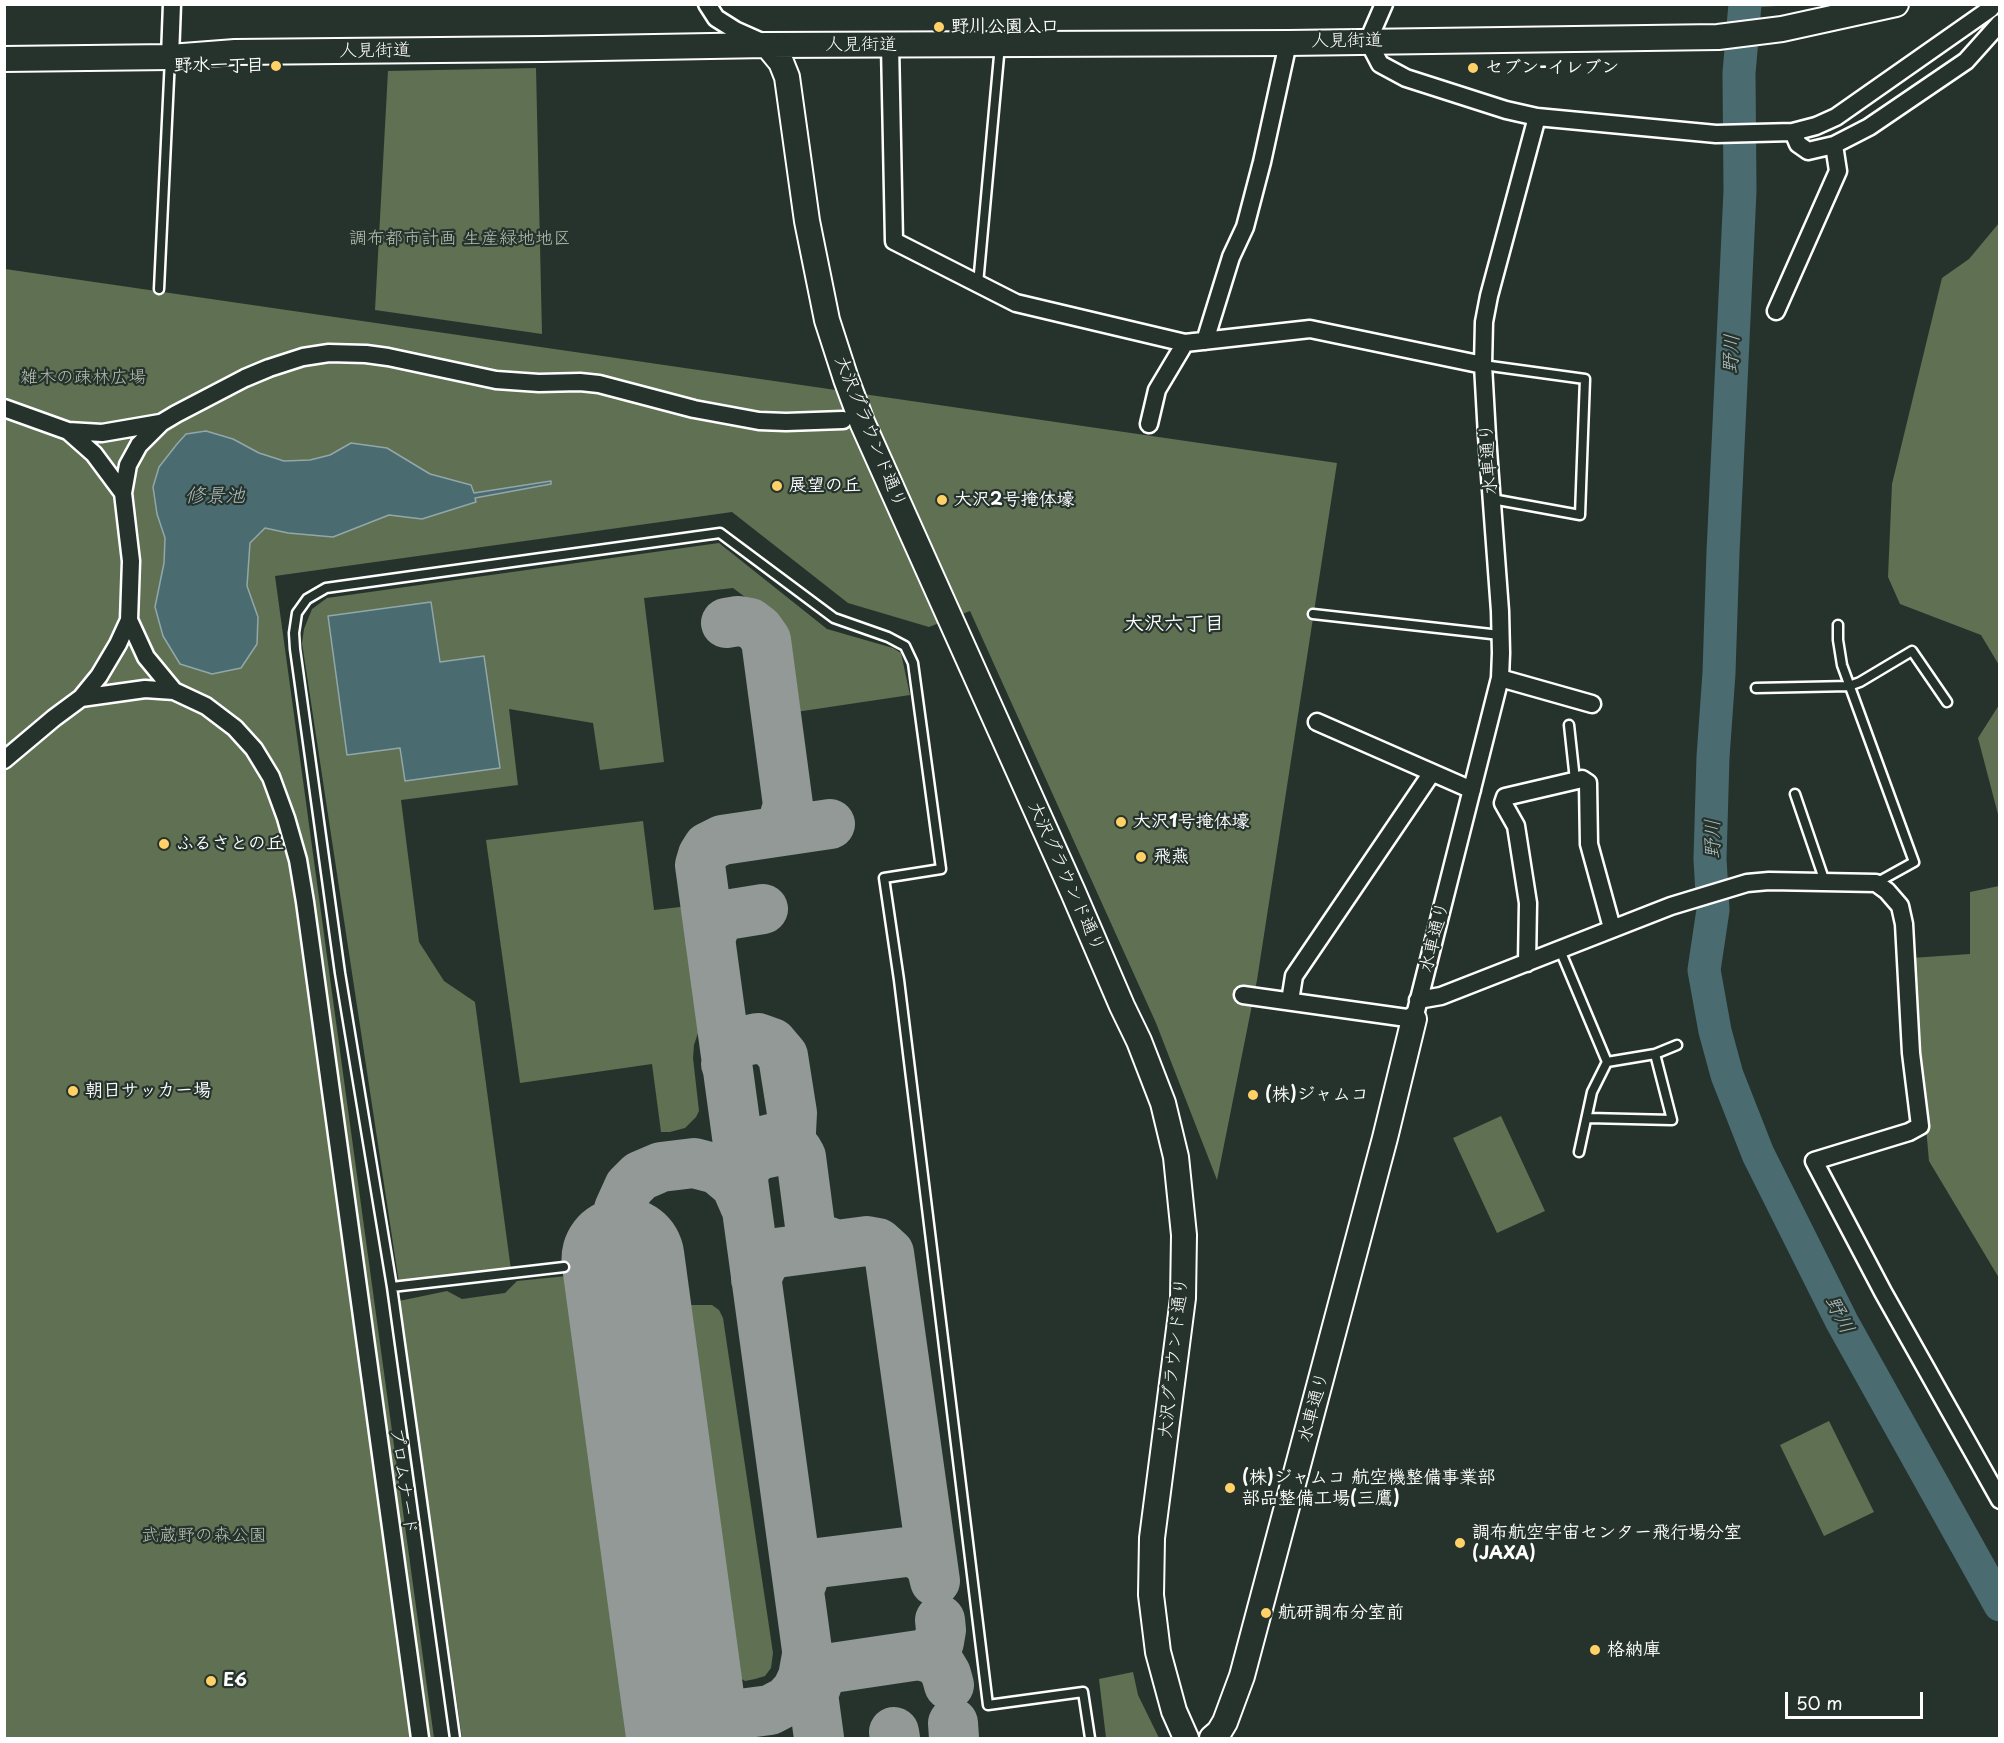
<!DOCTYPE html>
<html>
<head>
<meta charset="utf-8">
<style>
	body { margin:0 }
	#map { position:relative; width:2004px; height:1743px; overflow:hidden; background:#26332d; font-family:"Playpen Sans",sans-serif }
	canvas { display:block }
	.frame { position:absolute; inset:0; border:6px solid #fff; pointer-events:none }
	.scale { position:absolute; left:1785px; top:1692px; width:138px; height:27px; box-sizing:border-box; border:3px solid #fff; border-top:0; padding-left:8px; font-size:18px; line-height:21px; white-space:nowrap; color:#fff; -webkit-text-stroke:4px #26332d; paint-order:stroke }
</style>
</head>
<body>
<div id="map">
<canvas width="2004" height="1743"></canvas>
<div class="frame"></div>
<div class="scale">50 m</div>
</div>
<script>
const ctx = document.querySelector('canvas').getContext('2d');
ctx.lineJoin = 'round';
function fill(path, color) {
  ctx.fillStyle = color;
  ctx.fill(path, 'evenodd');
}
function toPath(rows) {
  const path = new Path2D();
  for (const r of rows) {
    path.moveTo(r[0], r[1]);
    for (let i = 2; i < r.length; i += 2) path.lineTo(r[i], r[i + 1]);
  }
  return path;
}
function trace(path, color, width, dash) {
  ctx.strokeStyle = color;
  ctx.lineWidth = width;
  ctx.lineCap = dash ? 'butt' : 'round';
  ctx.setLineDash(dash || []);
  ctx.stroke(path);
}
function drawText(font, color, halo, rows, align = 'center') {
  ctx.font = font + ' "Playpen Sans","Klee One",sans-serif';
  ctx.lineWidth = 4.5;
  ctx.setLineDash([]);
  ctx.textBaseline = 'middle';
  ctx.strokeStyle = halo;
  ctx.fillStyle = color;
  for (const [text, x, y, turn = 0] of rows) {
    ctx.save();
    ctx.translate(x, y);
    ctx.rotate((+turn || 0) * Math.PI / 180);
    ctx.textAlign = isNaN(turn) ? turn : align;
    if (halo) ctx.strokeText(text, 0, 0);
    ctx.fillText(text, 0, 0);
    ctx.restore();
  }
}
const green = toPath([
	[1731,4,1792,4,1792,5,1730,9],
	[536,68,542,334,375,310,388,71],
	[1999,223,1999,665,1981,635,1900,604,1888,577,1892,484,1942,278,1969,259],
	[5,269,1337,463,1257,980,1217,1180,1156,1023,970,611,929,627,848,603,732,512,275,576,434,1738,5,1738],
	[719,543,827,629,893,648,901,653,910,695,796,712,785,627,733,588,644,598,664,762,600,770,593,723,509,709,518,785,401,800,419,942,444,981,475,1002,511,1270,399,1283,302,643,304,629,312,609,327,598],
	[1999,705,1999,818,1978,738],
	[643,821,654,910,689,906,701,1024,694,1045,693,1058,699,1111,696,1117,685,1128,670,1132,661,1132,652,1064,520,1083,486,840],
	[1999,886,1999,1278,1929,1161,1911,958,1970,954,1970,892],
	[1501,1116,1545,1211,1497,1233,1453,1138],
	[567,1276,634,1738,462,1738,399,1301,447,1291,462,1299,505,1293,517,1281],
	[690,1305,712,1305,719,1310,723,1318,773,1653,771,1668,765,1676,755,1679,745,1681,735,1675,729,1662,681,1317,684,1310],
	[1829,1421,1874,1512,1824,1536,1780,1445],
	[1133,1672,1138,1695,1159,1738,1106,1738,1099,1679]
]);
const water = toPath([
	[206,431,233,439,259,453,284,461,310,460,330,455,351,443,387,448,430,474,471,485,474,493,551,481,551,484,475,498,476,502,422,519,389,515,333,537,288,533,265,528,250,543,247,586,258,617,257,644,241,668,212,674,180,664,163,636,155,607,164,563,165,538,157,514,153,487,159,467,177,444,186,434,206,431],
	[431,602,440,662,484,656,500,768,405,781,400,748,347,755,328,616,431,602]
]);
const river = toPath([
	[1745,4,1739,73,1740,191,1723,552,1719,673,1713,757,1710,859,1713,910,1704,970,1715,1031,1727,1075,1758,1154,1842,1322,2000,1605]
]);
const taxiway = toPath([
	[726,623,738,621,750,623,759,630,766,640,788,805,783,822,777,829,768,833],
	[710,940,715,925,726,915,763,909],
	[726,1064,732,1049,740,1042,758,1038,772,1043,783,1056,792,1113,791,1132,786,1142,776,1151,758,1155,753,1159,744,1170,742,1177],
	[759,1142,770,1139,782,1140,797,1150,801,1157,810,1226,818,1238,837,1245],
	[618,1226,619,1209,629,1187,640,1176,661,1167,694,1163,717,1169,736,1185,746,1208],
	[756,1279,764,1261,776,1253,867,1241,878,1243,889,1253,935,1581],
	[799,1590,806,1571,818,1563,906,1552,915,1553,926,1560,932,1569,935,1581],
	[923,1656,933,1659,940,1664,946,1674,949,1685],
	[678,1660,687,1686,697,1699,709,1708,732,1715],
	[813,1695,820,1676,832,1668,926,1654,939,1642,941,1630,940,1620],
	[953,1723,954,1738],
	[894,1732,895,1738],
	[704,1738,712,1728,732,1715,770,1710,787,1701,797,1690,803,1677,807,1655],
	[819,1738,700,865,703,855,708,847,722,840,830,824]
]);
const runway = toPath([
	[623,1259,688,1738]
]);
const lane = toPath([
	[978,284,1000,45],
	[159,289,170,58],
	[1483,365,1585,379,1580,515,1492,499],
	[1313,614,1500,635],
	[1838,625,1838,640,1842,665,1914,862,1876,883],
	[1756,688,1849,686,1860,682,1912,651,1947,702],
	[1569,725,1575,780],
	[1795,794,1825,882],
	[1560,950,1607,1062],
	[1588,1118,1672,1120,1655,1054],
	[1579,1152,1592,1092,1607,1062,1655,1054,1677,1045],
	[392,1287,564,1267],
	[455,1738,392,1287,340,973,295,649,294,633,297,613,307,599,326,588,720,533,834,618,888,637,905,646,913,663,941,869,884,878,899,980,988,1705,1083,1692,1090,1738]
]);
const street = toPath([
	[707,4,716,18,735,30,762,42],
	[1384,4,1368,41,1380,64,1406,78,1506,110,1537,117,1716,134,1793,132,1816,126,1836,117,1990,9,1994,4],
	[890,45,894,241,1016,303,1185,343,1310,329,1483,365],
	[170,57,172,4],
	[1793,132,1798,144,1808,151,1834,145,1869,127,1966,61,2000,23],
	[1776,311,1838,171,1834,145],
	[1205,341,1231,257,1245,227,1262,162,1288,43],
	[4,408,68,431,102,433,160,423],
	[1149,424,1157,390,1185,343],
	[68,431,94,454,123,493],
	[129,620,146,657,174,691],
	[1500,678,1592,704],
	[81,698,145,689,174,691,206,706,235,728,254,749,271,777,286,818,298,860,305,902,420,1738],
	[1317,722,1472,790],
	[4,760,54,718,81,698,99,676,118,644,129,620,131,561,123,493,128,465,139,445,161,423,176,414,245,378,269,368,303,357,329,353,366,354,388,357,496,380,539,383,580,382,599,384,694,409,759,421,786,422,843,420],
	[1527,963,1528,903,1516,826,1503,803,1505,797,1582,779,1588,783,1589,844,1612,928],
	[1243,995,1414,1019,1500,678,1501,653,1500,611,1487,436,1483,365,1484,322,1489,296,1537,117],
	[1418,1000,1441,996,1671,906,1747,883,1769,881,1876,883,1887,891,1900,906,1904,924,1911,1053,1920,1126,1909,1132,1814,1161,1883,1292,2000,1500],
	[1290,1001,1294,976,1431,774]
]);
const secondary = toPath([
	[767,45,781,62,787,77,807,221,827,320,846,379,862,422,1073,892,1122,1006,1139,1041,1163,1103,1176,1157,1184,1235,1183,1298,1152,1538,1151,1595,1158,1652,1174,1711,1186,1738],
	[4,59,170,57,235,52,542,49,767,45,1288,43,1718,37,1782,29,1896,4],
	[1212,1738,1219,1732,1225,1722,1242,1676,1385,1138,1414,1019]
]);
const markers = [
	[939,27,6,"#ffd166"],
	[276,66,6,"#ffd166"],
	[1473,68,6,"#ffd166"],
	[777,486,6,"#ffd166"],
	[942,500,6,"#ffd166"],
	[1121,822,6,"#ffd166"],
	[164,844,6,"#ffd166"],
	[1141,857,6,"#ffd166"],
	[73,1091,6,"#ffd166"],
	[1253,1095,6,"#ffd166"],
	[1230,1488,6,"#ffd166"],
	[1460,1543,6,"#ffd166"],
	[1266,1613,6,"#ffd166"],
	[1595,1650,6,"#ffd166"],
	[211,1681,6,"#ffd166"]
];
const poiNames = [
	["野川公園入口",951,27],
	["野水一丁目",264,66,"right"],
	["セブン-イレブン",1485,68],
	["展望の丘",789,486],
	["大沢2号掩体壕",954,500],
	["大沢1号掩体壕",1133,822],
	["ふるさとの丘",176,844],
	["飛燕",1153,857],
	["朝日サッカー場",85,1091],
	["(株)ジャムコ",1265,1095],
	["(株)ジャムコ 航空機整備事業部",1242,1478],
	["部品整備工場(三鷹)",1242,1499],
	["調布航空宇宙センター飛行場分室",1472,1533],
	["(JAXA)",1472,1554],
	["航研調布分室前",1278,1613],
	["格納庫",1607,1650],
	["E6",223,1681]
];
const streetNames = [
	["人見街道",1347,41,-1],
	["人見街道",861,45],
	["人見街道",375,51,-1],
	["大沢グラウンド通り",870,432,68],
	["水車通り",1489,459,-94],
	["大沢グラウンド通り",1066,877,66],
	["水車通り",1435,937,-76],
	["大沢グラウンド通り",1174,1358,-84],
	["水車通り",1314,1407,-75],
	["プロムナード",403,1481,82]
];
const parkNames = [
	["調布都市計画 生産緑地地区",460,239],
	["雑木の疎林広場",83,378],
	["武蔵野の森公園",204,1536]
];
const waterNames = [
	["野川",1732,354,-87],
	["修景池",215,496],
	["野川",1713,839,-90],
	["野川",1839,1315,63]
];
const neighbourhoodNames = [
	["大沢六丁目",1174,624]
];
fill(green, '#607052');
fill(water, '#4a6c71');
trace(water, '#92a7aa', 1.5);
trace(river, '#4a6c71', 33);
trace(taxiway, '#929996', 50);
trace(runway, '#929996', 123);
trace(lane, '#fff', 13);
trace(street, '#fff', 21);
trace(secondary, '#fff', 28);
trace(lane, '#26332d', 8);
trace(street, '#26332d', 16);
trace(secondary, '#26332d', 24);
for (const [x, y, r, color] of markers) {
  const dot = new Path2D();
  dot.arc(x, y, r, 0, 2 * Math.PI);
  ctx.fillStyle = color;
  ctx.fill(dot);
  trace(dot, '#26332d', 2);
}
drawText('bold 18px', '#fff', '#26332d', poiNames, 'left');
drawText('18px', '#fff', '#26332d', streetNames);
drawText('18px', '#b7bfb1', '#26332d', parkNames);
drawText('italic 20px', '#aebdbf', '#26332d', waterNames);
drawText('bold 20px', '#fff', '#26332d', neighbourhoodNames);
</script>
</body>
</html>
